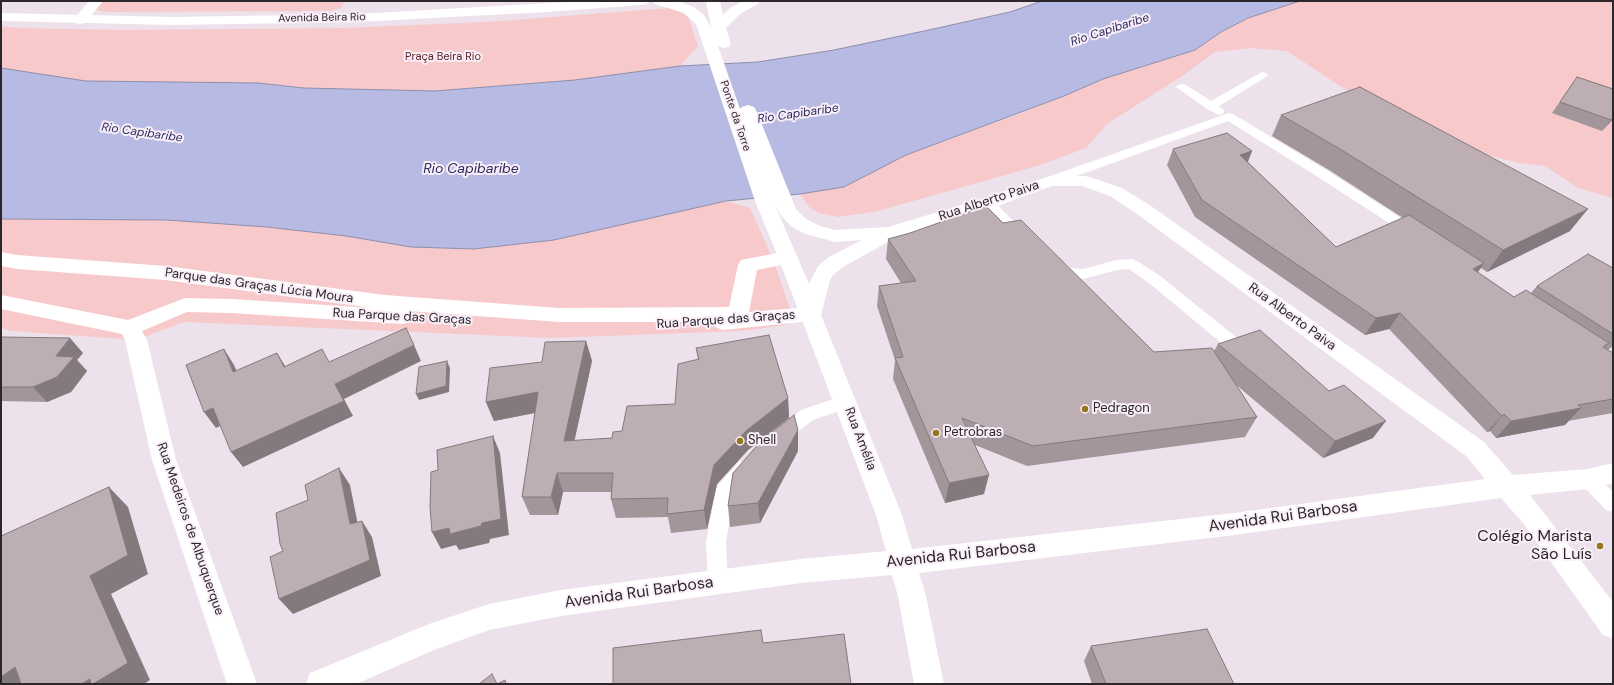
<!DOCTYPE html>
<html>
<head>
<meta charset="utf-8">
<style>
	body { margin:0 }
	#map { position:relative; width:1614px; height:685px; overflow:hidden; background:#ede1ec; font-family:"DM Sans",sans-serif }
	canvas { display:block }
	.frame { position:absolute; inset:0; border:2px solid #2b272a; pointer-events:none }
</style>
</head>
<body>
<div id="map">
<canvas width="1614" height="685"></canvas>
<div class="frame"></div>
</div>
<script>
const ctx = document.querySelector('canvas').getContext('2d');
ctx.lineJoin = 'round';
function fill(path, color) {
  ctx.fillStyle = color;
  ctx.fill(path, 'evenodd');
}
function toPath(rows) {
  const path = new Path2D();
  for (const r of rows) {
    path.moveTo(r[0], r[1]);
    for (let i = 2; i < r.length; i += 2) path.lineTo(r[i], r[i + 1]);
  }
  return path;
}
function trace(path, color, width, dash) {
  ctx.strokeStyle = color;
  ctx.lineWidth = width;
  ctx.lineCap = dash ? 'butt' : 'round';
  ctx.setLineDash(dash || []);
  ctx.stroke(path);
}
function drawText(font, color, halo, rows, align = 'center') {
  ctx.font = font + ' "DM Sans",sans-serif';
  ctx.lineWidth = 4;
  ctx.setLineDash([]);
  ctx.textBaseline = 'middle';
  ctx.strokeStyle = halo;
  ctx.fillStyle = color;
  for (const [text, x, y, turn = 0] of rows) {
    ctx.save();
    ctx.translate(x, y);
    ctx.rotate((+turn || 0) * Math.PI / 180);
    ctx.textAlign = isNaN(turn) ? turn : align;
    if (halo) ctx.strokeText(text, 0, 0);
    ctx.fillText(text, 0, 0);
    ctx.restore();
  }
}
const green = toPath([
	[103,1,345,1,341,8,330,11,106,12,96,10],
	[1298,1,1613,1,1613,198,1578,188,1545,166,1519,163,1424,139,1371,103,1340,86,1287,51,1249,48,1215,52,1182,76,1107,124,1086,148,1040,165,878,211,838,217,819,213,809,207,800,194,844,187,906,155,1027,111,1103,79,1195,50,1221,32,1248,18],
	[670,8,679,11,688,17,698,46,680,66,575,80,435,91,304,88,258,83,86,81,1,68,1,26,18,28,125,30,342,28,487,22],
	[726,201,750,208,773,259,792,315,785,325,741,331,551,338,184,322,136,340,11,331,1,328,1,219,167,220,267,227,346,236,411,247,474,249,554,240]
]);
const water = toPath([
	[1042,1,1300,1,1248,18,1221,32,1195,50,1103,79,1064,96,906,155,844,187,800,194,726,201,554,240,474,249,411,247,346,236,267,227,167,220,1,219,1,68,86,81,258,83,304,88,435,91,575,80,680,66,758,62,834,50,924,31,1010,12,1042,1]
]);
const lane = toPath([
	[1262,72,1266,73,1268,75,1266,77,1219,106,1225,111,1223,114,1219,115,1207,109,1176,87,1178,85,1182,84,1186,85,1211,101,1262,72],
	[1229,113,1233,114,1328,171,1419,230,1421,233,1419,236,1414,237,1409,236,1318,177,1228,121,1055,184,1045,184,1043,181,1045,178,1229,113],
	[988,199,993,200,1009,217,1029,234,1031,237,1029,240,1024,241,1019,240,999,223,981,203,983,200,988,199],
	[1057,259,1062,261,1071,268,1083,269,1117,260,1132,259,1137,261,1159,275,1237,338,1239,342,1237,346,1231,348,1225,346,1149,283,1129,269,1117,270,1083,279,1067,278,1062,276,1050,264,1052,261,1057,259],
	[845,395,851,397,854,402,851,407,813,420,786,441,780,443,774,441,771,436,774,431,801,410,845,395],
	[745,460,751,462,754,467,734,493,726,542,728,583,725,590,718,592,711,590,708,583,706,542,716,490,718,485,739,462,745,460],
	[1588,471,1595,474,1613,492,1613,512,1606,510,1581,484,1579,479,1581,474,1588,471]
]);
const street = toPath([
	[89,1,103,1,85,23,80,24,75,23,73,20,89,1],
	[788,251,795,252,798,257,795,262,757,270,749,312,811,307,819,309,822,314,819,319,811,321,723,330,715,327,713,322,559,322,408,311,411,312,414,317,411,322,403,324,231,313,187,312,142,331,147,340,176,460,257,684,227,684,152,460,125,340,122,334,1,309,1,295,128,320,185,298,231,299,373,308,166,280,17,269,1,266,1,252,17,255,166,266,385,295,559,308,729,307,738,265,741,260,788,251]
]);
const secondary = toPath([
	[586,1,649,1,647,4,642,5,547,12,357,22,172,25,1,21,1,13,172,17,357,14,586,1],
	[653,1,678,1,694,7,704,15,711,27,706,1,720,1,723,15,730,8,743,1,760,1,758,4,740,14,726,28,731,44,729,47,724,48,718,46,740,109,742,107,748,105,754,107,756,110,796,209,806,219,820,226,835,230,888,227,981,199,1050,176,1084,176,1090,177,1122,188,1151,206,1484,442,1513,475,1588,469,1613,463,1613,483,1588,489,1530,495,1613,602,1613,639,1603,635,1523,523,1501,498,1234,535,919,573,926,596,944,684,914,684,898,596,892,575,801,583,561,616,489,630,434,650,356,684,306,684,310,673,429,624,489,604,561,590,801,559,886,551,876,515,778,257,755,201,696,24,684,13,655,4,653,1],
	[1052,186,1082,186,1110,196,1137,214,1466,456,1485,479,1234,513,912,549,902,515,821,315,830,280,833,275,843,267,899,236,995,207,1052,186],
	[774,203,781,216,792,227,806,234,835,242,862,240,829,257,818,266,809,284,774,203]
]);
const wall = toPath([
	[1577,77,1613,119,1602,131,1552,113],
	[1281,115,1570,231,1487,272,1481,268,1478,272,1514,297,1531,293,1537,286,1613,268,1613,346,1608,350,1613,353,1613,413,1568,421,1565,425,1496,438,1490,431,1487,432,1389,329,1365,335,1195,217,1167,165,1173,149,1252,151,1248,162,1336,247,1403,218,1329,170,1272,136],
	[1003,223,1154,352,1214,351,1218,344,1373,438,1323,458,1235,384,1257,417,1245,437,1027,466,975,445,984,494,945,503,893,379,895,360,877,306,879,286,901,283,886,259,888,239],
	[1,337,83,353,77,360,87,371,71,392,47,402,1,401],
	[586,341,592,361,574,441,612,438,622,431,675,404,698,360,696,348,788,398,789,418,748,450,717,484,707,529,671,533,668,517,616,518,611,499,611,492,563,492,558,515,530,515,522,497,535,413,494,421,486,402,542,362],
	[798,451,760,523,730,527,728,506],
	[1091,646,1234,684,1092,684,1084,661]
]);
const shadedWall = toPath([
	[1613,117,1613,119,1602,131,1611,120],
	[1252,151,1245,168,1240,155],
	[1588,209,1570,231,1487,272,1503,250],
	[1484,263,1472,280,1473,269],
	[1400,313,1389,329,1365,335,1376,318],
	[70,338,83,353,77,360,87,371,71,392,47,402,33,387,56,356],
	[586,341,592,361,570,461,564,441],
	[414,345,421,361,344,399,353,416,243,467,231,452,335,384],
	[224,349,234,365,244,388,233,372],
	[277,353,287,369,284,367],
	[447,361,450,368,449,392,419,400,416,394],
	[538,392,544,411,494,421,486,402],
	[788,398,789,418,748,450,717,484,707,529,704,510,714,465,747,430],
	[213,408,224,424,216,428,204,412],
	[1581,408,1565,425,1496,438,1511,421],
	[1504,414,1490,431,1487,432,1502,416],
	[1386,421,1373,438,1323,458,1335,441],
	[798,430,798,451,760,523,758,503],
	[493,436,500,453,509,535,490,539,489,543,459,550,456,545,441,549,432,532,449,528],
	[339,468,350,485,361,540,350,524],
	[557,473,563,492,558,515,551,497],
	[989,475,984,494,945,503,949,483],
	[109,487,128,507,148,574,111,594,150,680,144,684,81,684,90,679,90,576],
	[362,521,372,537,381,576,293,614,279,599],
	[15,667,40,684,1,684,1,677]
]);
const building = toPath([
	[1577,77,1613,89,1613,117,1611,120,1560,102,1577,77],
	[1360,87,1588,209,1503,250,1340,149,1281,115,1360,87],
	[1227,133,1252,151,1240,155,1336,247,1409,215,1484,263,1473,269,1514,297,1526,290,1609,343,1603,347,1613,353,1613,399,1578,405,1581,408,1511,421,1504,414,1502,416,1400,313,1376,318,1202,200,1173,149,1227,133],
	[986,206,1003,223,1021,220,1154,352,1212,348,1257,417,1033,446,962,418,989,475,949,483,895,358,903,357,879,286,916,281,888,239,910,233,986,206],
	[1588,254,1613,268,1613,334,1537,286,1588,254],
	[406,328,414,345,335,384,344,401,231,452,213,408,204,412,186,365,224,349,233,372,277,353,284,367,322,349,329,362,406,328],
	[1260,330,1329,391,1344,385,1386,421,1335,441,1218,344,1260,330],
	[769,335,788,398,747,430,714,465,704,510,667,514,668,498,611,499,613,473,557,473,551,497,522,497,538,392,486,402,490,368,542,362,545,342,586,341,564,441,612,438,613,432,622,431,627,406,675,404,678,364,699,359,696,348,769,335],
	[1,337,70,338,56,356,74,357,57,377,33,387,1,387,1,337],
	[447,361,446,386,416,394,419,367,447,361],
	[794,415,798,430,758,503,728,506,733,473,761,441,794,415],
	[493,436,501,519,482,523,481,526,450,534,449,528,432,532,430,507,431,472,438,470,437,450,493,436],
	[339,468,350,524,362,521,370,560,279,599,270,557,283,551,280,544,276,513,308,500,305,485,339,468],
	[109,487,128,555,90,576,128,663,93,684,91,684,90,679,81,684,21,684,15,667,1,677,1,536,109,487],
	[1207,629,1234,684,1106,684,1091,646,1207,629],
	[761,630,763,643,844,634,851,684,613,684,613,648,761,630],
	[492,674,497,684,505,680,506,684,479,684,492,674]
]);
const markers = [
	[1085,409,4,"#95761d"],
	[936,433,4,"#95761d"],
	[740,441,4,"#95761d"],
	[1600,546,4,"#95761d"]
];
const farStreetnames = [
	["Avenida Beira Rio",322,18,-1],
	["Ponte da Torre",735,116,71]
];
const farParknames = [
	["Praça Beira Rio",443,57]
];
const farWaternames = [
	["Rio Capibaribe",1110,30,-18],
	["Rio Capibaribe",798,114,-8],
	["Rio Capibaribe",142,133,8]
];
const streetNames = [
	["Rua Alberto Paiva",989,201,-18],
	["Parque das Graças Lúcia Moura",259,286,8],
	["Rua Parque das Graças",402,317,3],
	["Rua Alberto Paiva",1292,317,36],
	["Rua Parque das Graças",726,320,-4],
	["Rua Amélia",860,439,69],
	["Rua Medeiros de Albuquerque",190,529,71]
];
const poiNames = [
	["Pedragon",1093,409],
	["Petrobras",944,433],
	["Shell",748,441]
];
const waterNames = [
	["Rio Capibaribe",471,169]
];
const nearStreetnames = [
	["Avenida Rui Barbosa",1283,517,-8],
	["Avenida Rui Barbosa",961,555,-6],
	["Avenida Rui Barbosa",639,593,-8]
];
const nearPoinames = [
	["Colégio Marista",1592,537],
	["São Luís",1592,555]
];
fill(green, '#f8c9ca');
fill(water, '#b7bae2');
trace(water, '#8d8eab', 1);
fill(lane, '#fff');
fill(street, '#fff');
fill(secondary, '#fff');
fill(wall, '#a2969a');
fill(shadedWall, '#847a7d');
fill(building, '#bcaeb3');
trace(building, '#847a7d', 1);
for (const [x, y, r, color] of markers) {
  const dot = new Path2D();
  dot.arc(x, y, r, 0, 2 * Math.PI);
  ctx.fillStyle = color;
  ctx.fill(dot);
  trace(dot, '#faeff9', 1.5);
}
drawText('11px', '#2b272a', '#faeff9', farStreetnames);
drawText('11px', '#5a2026', '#faeff9', farParknames);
drawText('italic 12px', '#2c2c5e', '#faeff9', farWaternames);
drawText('13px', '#2b272a', '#faeff9', streetNames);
drawText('13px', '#2b272a', '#faeff9', poiNames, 'left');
drawText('italic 14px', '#2c2c5e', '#faeff9', waterNames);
drawText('16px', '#2b272a', '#faeff9', nearStreetnames);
drawText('16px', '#2b272a', '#faeff9', nearPoinames, 'right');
</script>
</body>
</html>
